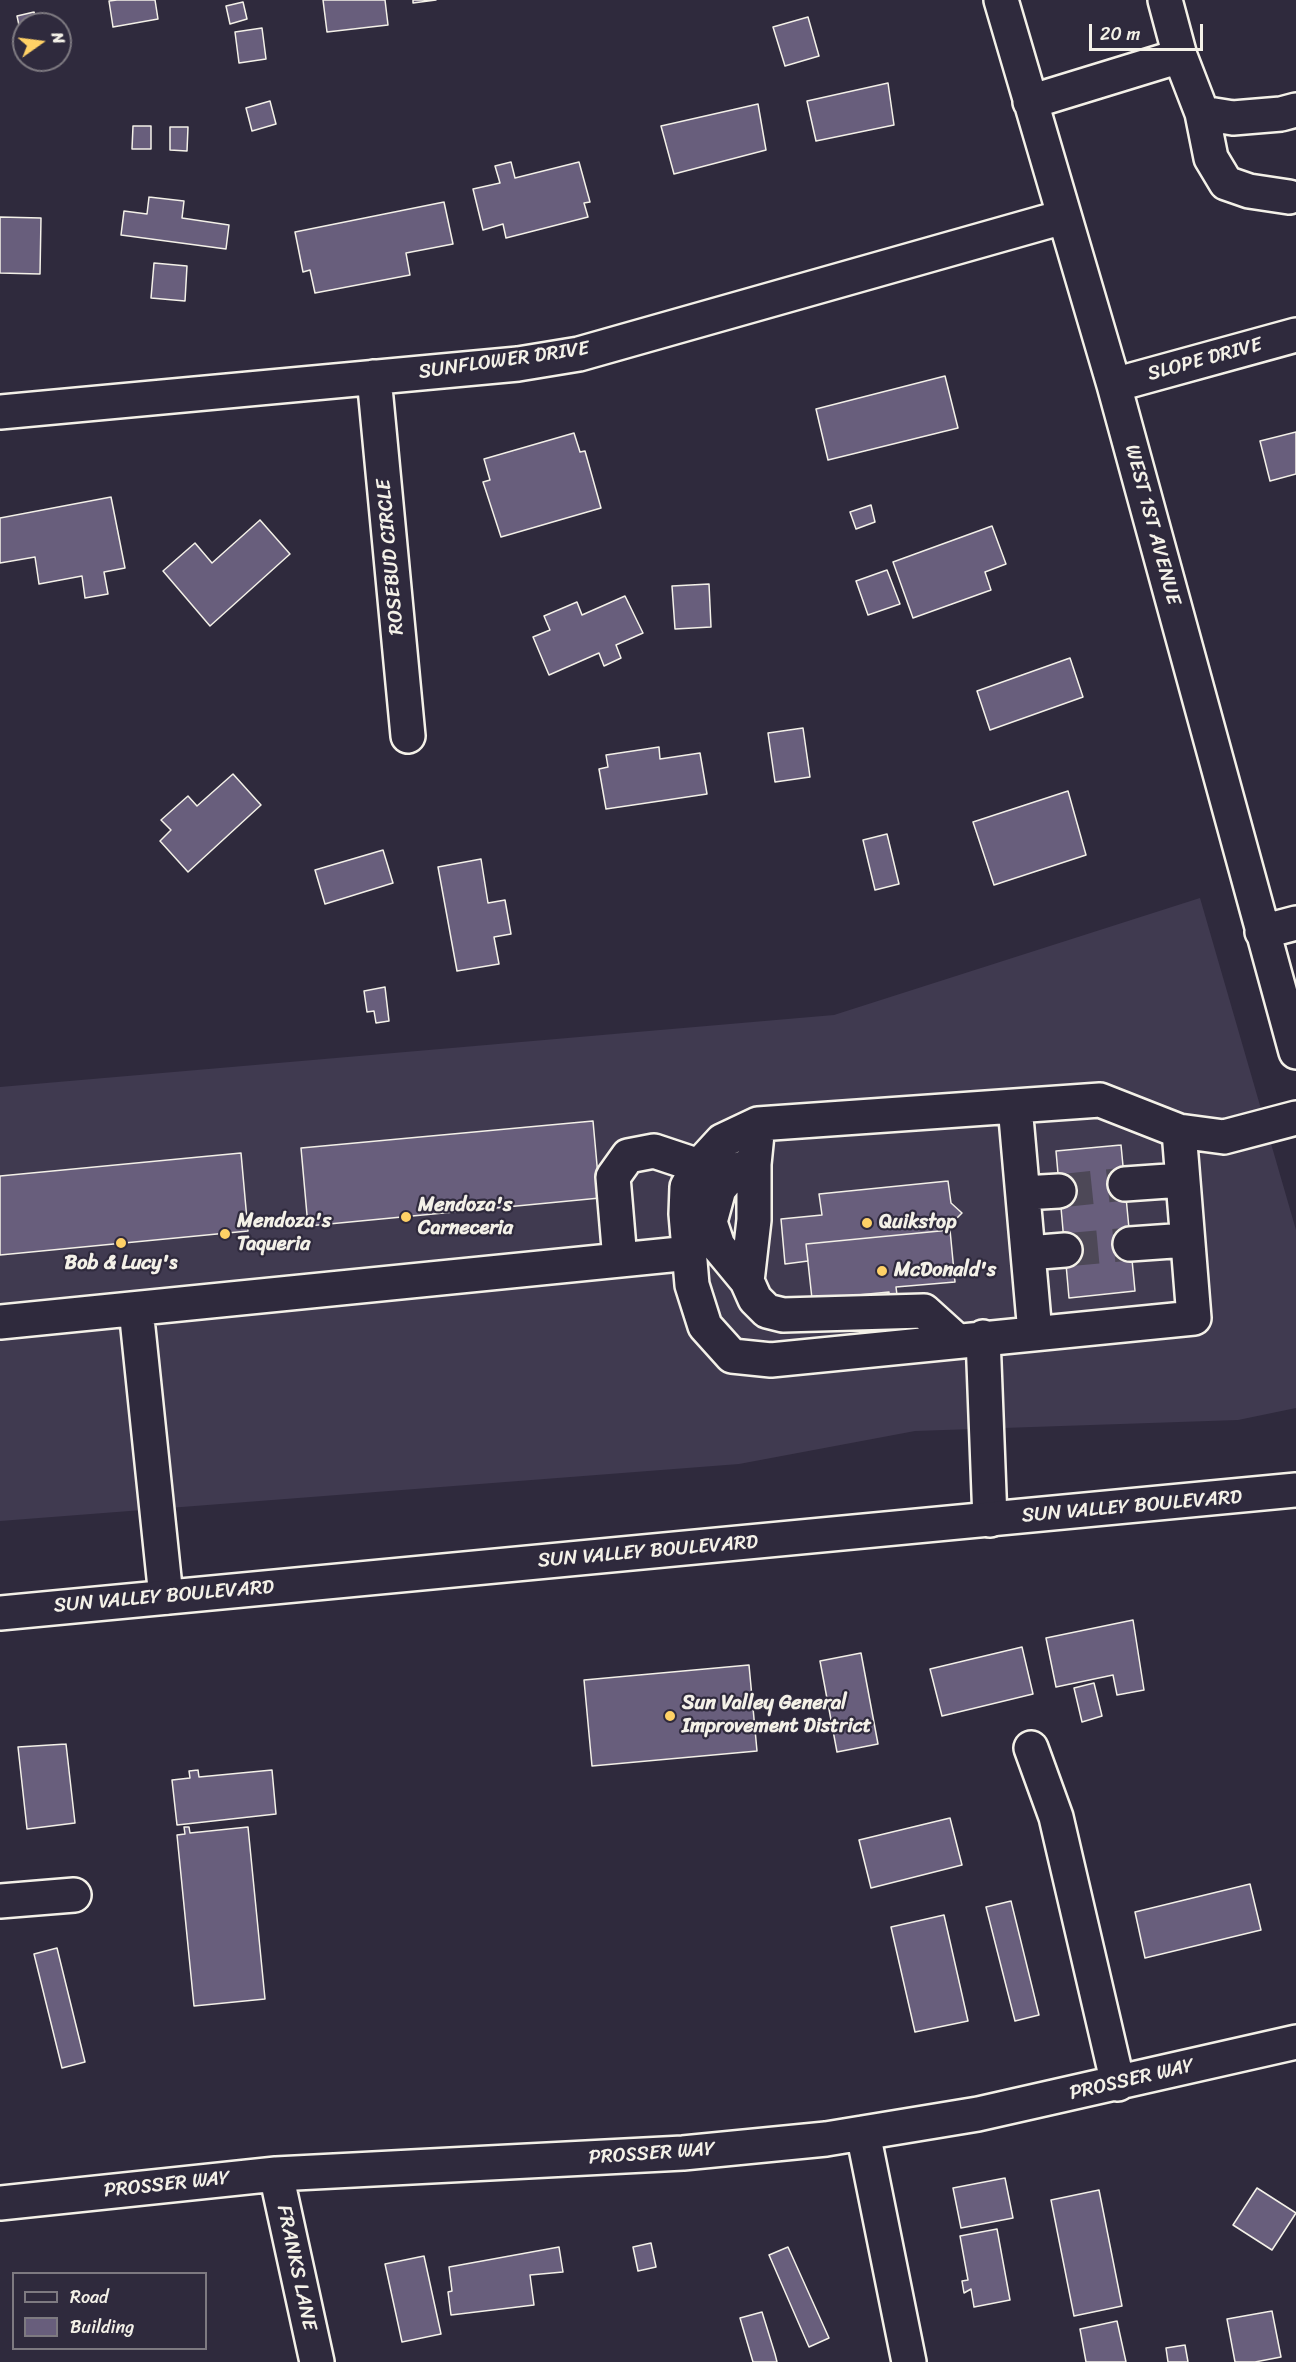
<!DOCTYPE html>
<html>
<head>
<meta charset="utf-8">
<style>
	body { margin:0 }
	#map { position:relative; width:1296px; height:2362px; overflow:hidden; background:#2f2a3d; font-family:Sriracha,sans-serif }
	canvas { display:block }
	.legend { position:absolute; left:12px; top:2272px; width:195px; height:78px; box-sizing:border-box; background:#2f2a3d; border:2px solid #7e7a81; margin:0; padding:8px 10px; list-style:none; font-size:18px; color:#f4f1e8 }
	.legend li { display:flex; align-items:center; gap:12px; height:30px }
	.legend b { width:30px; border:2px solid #7e7a81 }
	.north { position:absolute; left:12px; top:12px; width:60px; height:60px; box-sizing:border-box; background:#2f2a3d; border:2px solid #7e7a81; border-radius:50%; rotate:76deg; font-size:16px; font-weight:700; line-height:24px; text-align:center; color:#f4f1e8 }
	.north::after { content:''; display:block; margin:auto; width:21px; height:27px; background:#ffd166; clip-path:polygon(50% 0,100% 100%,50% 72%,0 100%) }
	.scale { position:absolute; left:1089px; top:24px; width:114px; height:27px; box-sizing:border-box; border:3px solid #f4f1e8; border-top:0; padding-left:8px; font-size:18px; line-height:21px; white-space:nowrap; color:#f4f1e8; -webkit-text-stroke:4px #2f2a3d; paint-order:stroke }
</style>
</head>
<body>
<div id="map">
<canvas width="1296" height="2362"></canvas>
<ul class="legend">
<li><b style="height:8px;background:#2f2a3d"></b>Road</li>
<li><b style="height:16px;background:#685e7c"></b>Building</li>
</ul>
<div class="north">N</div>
<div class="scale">20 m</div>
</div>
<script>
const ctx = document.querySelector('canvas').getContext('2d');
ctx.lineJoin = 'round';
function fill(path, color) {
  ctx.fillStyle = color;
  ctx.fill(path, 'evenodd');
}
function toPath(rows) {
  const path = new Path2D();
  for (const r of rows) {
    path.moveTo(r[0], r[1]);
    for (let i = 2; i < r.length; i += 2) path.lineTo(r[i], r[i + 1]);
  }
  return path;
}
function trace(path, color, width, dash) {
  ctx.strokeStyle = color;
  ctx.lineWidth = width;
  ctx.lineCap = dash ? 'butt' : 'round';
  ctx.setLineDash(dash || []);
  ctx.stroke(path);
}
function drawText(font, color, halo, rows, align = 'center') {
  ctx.font = font + ' Sriracha,sans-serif';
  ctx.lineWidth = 4.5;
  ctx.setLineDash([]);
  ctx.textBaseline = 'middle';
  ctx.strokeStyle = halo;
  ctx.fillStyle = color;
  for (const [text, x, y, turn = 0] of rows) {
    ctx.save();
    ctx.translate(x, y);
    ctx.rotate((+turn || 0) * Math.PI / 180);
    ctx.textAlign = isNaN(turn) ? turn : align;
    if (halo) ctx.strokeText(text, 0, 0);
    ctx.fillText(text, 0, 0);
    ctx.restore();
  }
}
const built = toPath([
	[1200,898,1296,1230,1296,1408,1238,1420,915,1431,739,1464,0,1521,0,1087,834,1015]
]);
const building = toPath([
	[117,0,155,0,158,19,113,27,109,1,117,0],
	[323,0,385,0,388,25,327,32,323,0],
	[413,0,436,0,413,3,413,0],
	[243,2,247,19,230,24,226,6,243,2],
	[34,12,37,24,24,24,22,39,17,16,34,12],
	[808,17,819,56,785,66,773,27,808,17],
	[262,28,266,59,239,63,235,32,262,28],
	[888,83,894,125,816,141,807,101,888,83],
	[270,101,276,124,252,131,246,108,270,101],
	[758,104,766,150,674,174,661,126,758,104],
	[133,126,151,126,151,149,132,149,133,126],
	[170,127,188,127,187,151,170,150,170,127],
	[511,162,515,178,579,162,590,202,584,203,588,217,506,238,503,224,483,230,473,189,500,183,495,166,511,162],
	[149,197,184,201,182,218,229,225,226,249,121,235,124,211,147,214,149,197],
	[444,202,453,244,406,253,410,275,315,293,310,270,303,272,295,232,444,202],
	[0,217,41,218,40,274,0,273,0,217],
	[154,263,187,266,185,301,151,298,154,263],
	[945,376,958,428,828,460,816,409,945,376],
	[1296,432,1296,474,1270,481,1260,441,1296,432],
	[574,433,580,452,585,451,601,508,501,537,483,482,490,480,484,459,574,433],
	[111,497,125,568,104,572,108,594,85,598,82,576,39,584,35,557,0,563,0,518,111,497],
	[871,505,875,522,856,529,850,512,871,505],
	[260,520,290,554,210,626,163,571,195,543,212,563,260,520],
	[992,526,1006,564,985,572,991,590,913,618,893,562,992,526],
	[887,570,900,604,868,615,856,581,887,570],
	[709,584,711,627,675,629,672,586,709,584],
	[625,596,643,633,616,645,621,658,604,666,599,653,549,675,533,637,550,630,544,616,577,602,582,615,625,596],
	[1070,658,1083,697,990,730,977,691,1070,658],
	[803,728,810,777,775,782,768,733,803,728],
	[659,747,660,759,700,753,707,794,606,809,599,769,608,767,606,755,659,747],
	[233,774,261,805,188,872,160,841,171,830,161,820,188,796,197,806,233,774],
	[1068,791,1086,855,994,885,973,822,1068,791],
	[887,834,899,884,875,890,863,840,887,834],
	[383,850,393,883,325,904,315,870,383,850],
	[481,859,488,903,505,900,511,934,494,937,499,964,457,971,438,867,481,859],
	[385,987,389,1021,376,1023,374,1011,367,1012,364,991,385,987],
	[593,1121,600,1198,308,1226,301,1148,593,1121],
	[1121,1145,1135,1291,1069,1298,1056,1151,1121,1145],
	[241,1153,248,1231,0,1255,0,1176,241,1153],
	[948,1181,951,1203,962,1213,949,1226,950,1230,806,1244,808,1261,785,1264,781,1219,822,1215,819,1194,948,1181],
	[950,1230,955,1282,896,1287,897,1295,889,1295,889,1292,827,1298,813,1308,806,1244,950,1230],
	[1133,1620,1144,1690,1117,1695,1113,1675,1056,1687,1046,1638,1133,1620],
	[1022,1647,1033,1694,942,1716,930,1669,1022,1647],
	[861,1653,878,1744,837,1752,820,1661,861,1653],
	[749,1665,757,1751,592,1766,584,1680,749,1665],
	[1094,1683,1102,1716,1082,1722,1074,1688,1094,1683],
	[66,1744,75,1823,27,1829,18,1747,66,1744],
	[198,1770,199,1777,272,1770,276,1814,177,1825,172,1780,190,1778,189,1771,198,1770],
	[950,1818,962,1865,871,1888,859,1840,950,1818],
	[184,1827,189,1827,190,1833,248,1827,265,1999,194,2006,177,1835,185,1834,184,1827],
	[1250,1884,1261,1930,1145,1958,1135,1912,1250,1884],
	[1011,1901,1039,2015,1015,2021,986,1907,1011,1901],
	[944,1915,968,2021,915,2032,891,1927,944,1915],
	[57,1948,85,2062,62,2068,34,1954,57,1948],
	[1005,2178,1013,2218,961,2228,953,2188,1005,2178],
	[1257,2188,1296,2213,1272,2250,1233,2225,1257,2188],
	[1099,2190,1122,2306,1074,2316,1051,2200,1099,2190],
	[997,2229,1010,2300,974,2307,971,2289,964,2293,962,2281,968,2280,960,2236,997,2229],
	[651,2243,656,2267,638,2271,633,2247,651,2243],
	[559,2247,563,2272,530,2275,534,2305,451,2315,448,2292,452,2291,449,2267,559,2247],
	[788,2247,829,2338,809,2347,769,2255,788,2247],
	[424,2256,441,2334,402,2342,385,2264,424,2256],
	[1272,2311,1281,2357,1255,2362,1235,2362,1227,2319,1272,2311],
	[762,2312,775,2354,777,2362,753,2362,740,2318,762,2312],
	[1117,2321,1126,2362,1086,2362,1080,2329,1117,2321],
	[1185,2345,1188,2362,1168,2362,1166,2348,1185,2345]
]);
const minorTunnel = toPath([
	[1059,1191,1125,1184],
	[1065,1250,1130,1244]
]);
const minor = toPath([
	[1001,0,1114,385,1296,1052],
	[1180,56,1202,113,1233,118,1281,114,1296,110],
	[1030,102,1180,56,1165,0],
	[1202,113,1211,158,1226,183,1249,191,1289,197],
	[374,377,408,736],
	[1114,385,1296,335],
	[0,412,518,364,579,354,1063,217],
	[1262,932,1296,923],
	[1015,1106,1035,1333],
	[758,1124,754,1164,754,1220,747,1281,755,1299,767,1311,783,1315,924,1311,956,1340],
	[1179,1131,1194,1318,771,1360,732,1356,705,1326,692,1285,686,1214,687,1187,699,1166,722,1141,758,1124,1100,1100,1179,1131,1224,1137,1296,1118],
	[1125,1184,1182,1180],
	[1023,1193,1059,1191],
	[1130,1244,1187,1240],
	[1028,1253,1065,1250],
	[620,1260,613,1177,628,1156,654,1151,699,1166],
	[747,1281,718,1246,710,1222,719,1189,734,1171,754,1164],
	[136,1309,166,1597],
	[0,1322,690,1253],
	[983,1337,990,1520],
	[1031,1748,1056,1817,1118,2084],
	[0,1901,74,1895],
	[863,2133,909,2362],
	[276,2174,317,2362],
	[0,2203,276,2174,683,2153,826,2139,978,2114,1296,2042]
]);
const major = toPath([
	[0,1613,1296,1490]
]);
const markers = [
	[406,1217,6,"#ffd166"],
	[867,1223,6,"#ffd166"],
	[225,1234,6,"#ffd166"],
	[121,1243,6,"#ffd166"],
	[882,1271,6,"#ffd166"],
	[670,1716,6,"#ffd166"]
];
const streetNames = [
	["SLOPE DRIVE",1205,360,-15],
	["SUNFLOWER DRIVE",504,361,-8],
	["WEST 1ST AVENUE",1152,525,75],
	["ROSEBUD CIRCLE",391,557,-95],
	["SUN VALLEY BOULEVARD",1132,1507,-5],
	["SUN VALLEY BOULEVARD",648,1552,-5],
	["SUN VALLEY BOULEVARD",164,1597,-5],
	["PROSSER WAY",1132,2080,-13],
	["PROSSER WAY",652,2154,-4],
	["PROSSER WAY",167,2185,-6],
	["FRANKS LANE",296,2268,78]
];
const poiNames = [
	["Mendoza's",418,1206],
	["Carneceria",418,1229],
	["Mendoza's",237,1222],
	["Taqueria",237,1245],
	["Quikstop",879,1223],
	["Bob & Lucy's",121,1264,"center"],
	["McDonald's",894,1271],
	["Sun Valley General",682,1704],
	["Improvement District",682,1727]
];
fill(built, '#403a50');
fill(building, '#685e7c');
trace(building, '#f4f1e8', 1.5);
trace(minorTunnel, '#4d4857', 33, [33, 16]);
trace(minor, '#f4f1e8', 38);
trace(major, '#f4f1e8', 38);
trace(minor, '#2f2a3d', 33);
trace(major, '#2f2a3d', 33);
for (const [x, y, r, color] of markers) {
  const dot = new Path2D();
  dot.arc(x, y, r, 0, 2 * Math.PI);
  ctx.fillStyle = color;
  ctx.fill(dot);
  trace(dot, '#2f2a3d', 2);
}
drawText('20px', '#f4f1e8', '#2f2a3d', streetNames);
drawText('bold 20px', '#f4f1e8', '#2f2a3d', poiNames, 'left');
</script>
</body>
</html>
